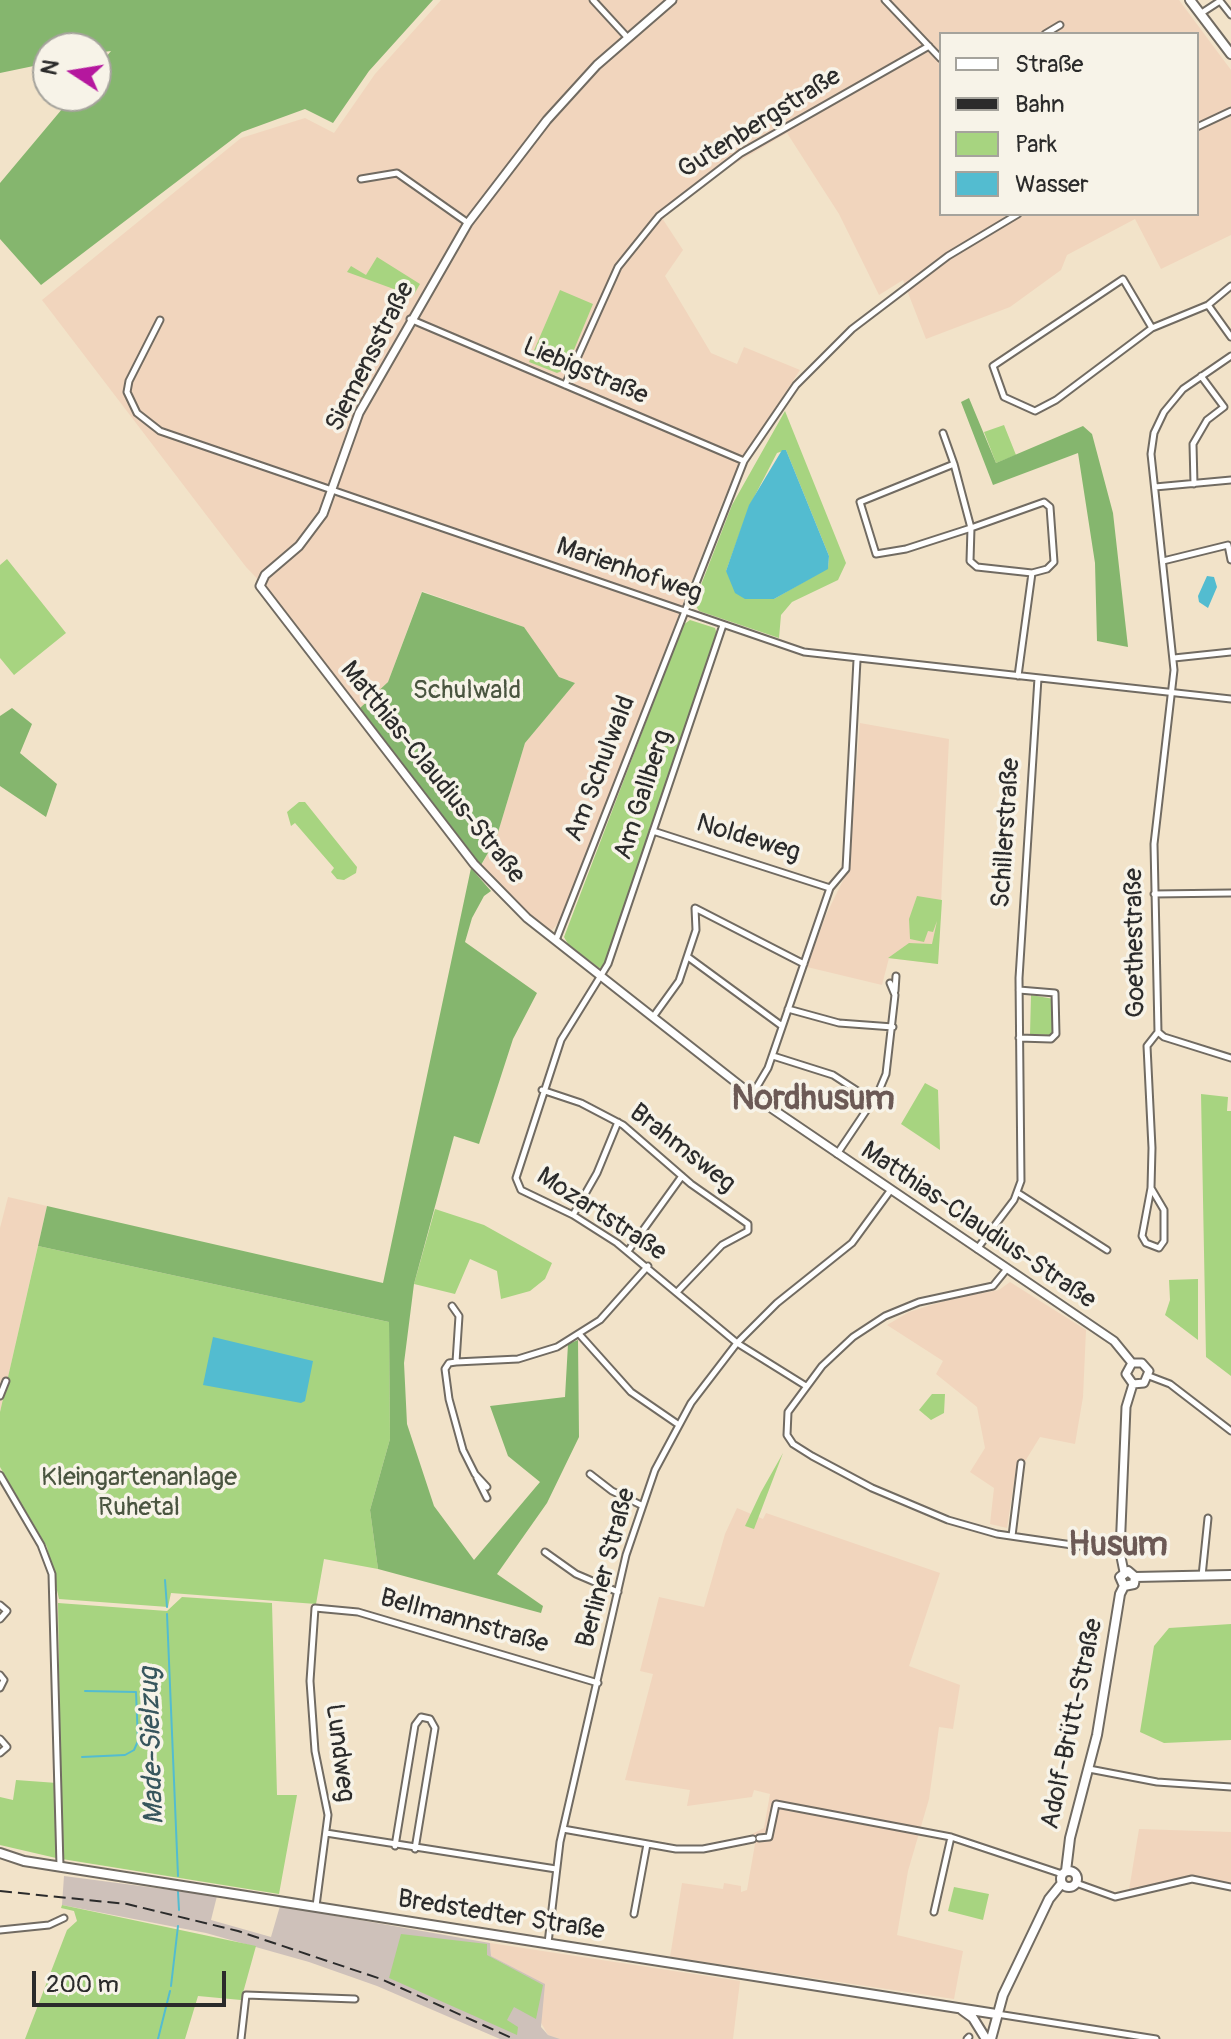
<!DOCTYPE html>
<html>
<head>
<meta charset="utf-8">
<style>
	body { margin:0 }
	#map { position:relative; width:1231px; height:2039px; overflow:hidden; background:#f2e3c9; font-family:Pangolin,sans-serif }
	canvas { display:block }
	.legend { position:absolute; left:939px; top:32px; width:260px; height:184px; box-sizing:border-box; background:#f7f3e8; border:2px solid #a5a39c; margin:0; padding:10px 14px; list-style:none; font-size:24px; color:#2b2b2b }
	.legend li { display:flex; align-items:center; gap:16px; height:40px }
	.legend b { width:40px; border:2px solid #a5a39c }
	.north { position:absolute; left:32px; top:32px; width:80px; height:80px; box-sizing:border-box; background:#f7f3e8; border:2px solid #a5a39c; border-radius:50%; rotate:282deg; font-size:22px; font-weight:700; line-height:32px; text-align:center; color:#2b2b2b }
	.north::after { content:''; display:block; margin:auto; width:28px; height:36px; background:#b5179e; clip-path:polygon(50% 0,100% 100%,50% 72%,0 100%) }
	.scale { position:absolute; left:32px; top:1971px; width:194px; height:36px; box-sizing:border-box; border:4px solid #2b2b2b; border-top:0; padding-left:10px; font-size:24px; line-height:28px; white-space:nowrap; color:#2b2b2b; -webkit-text-stroke:6px #f7f3e8; paint-order:stroke }
</style>
</head>
<body>
<div id="map">
<canvas width="1231" height="2039"></canvas>
<ul class="legend">
<li><b style="height:10px;background:#fff"></b>Straße</li>
<li><b style="height:10px;background:#2b2b2b"></b>Bahn</li>
<li><b style="height:22px;background:#a7d480"></b>Park</li>
<li><b style="height:22px;background:#53bcd0"></b>Wasser</li>
</ul>
<div class="north">N</div>
<div class="scale">200 m</div>
</div>
<script>
const ctx = document.querySelector('canvas').getContext('2d');
ctx.lineJoin = 'round';
function fill(path, color) {
  ctx.fillStyle = color;
  ctx.fill(path, 'evenodd');
}
function toPath(rows) {
  const path = new Path2D();
  for (const r of rows) {
    if (r.length === 3) {
      path.moveTo(r[0] + r[2], r[1]);
      path.arc(r[0], r[1], r[2], 0, 2 * Math.PI);
      continue;
    }
    path.moveTo(r[0], r[1]);
    for (let i = 2; i < r.length; i += 2) path.lineTo(r[i], r[i + 1]);
  }
  return path;
}
function trace(path, color, width, dash) {
  ctx.strokeStyle = color;
  ctx.lineWidth = width;
  ctx.lineCap = dash ? 'butt' : 'round';
  ctx.setLineDash(dash || []);
  ctx.stroke(path);
}
function drawText(font, color, halo, rows, align = 'center') {
  ctx.font = font + ' Pangolin,sans-serif';
  ctx.lineWidth = 7;
  ctx.setLineDash([]);
  ctx.textBaseline = 'middle';
  ctx.strokeStyle = halo;
  ctx.fillStyle = color;
  for (const [text, x, y, turn = 0] of rows) {
    ctx.save();
    ctx.translate(x, y);
    ctx.rotate((+turn || 0) * Math.PI / 180);
    ctx.textAlign = isNaN(turn) ? turn : align;
    if (halo) ctx.strokeText(text, 0, 0);
    ctx.fillText(text, 0, 0);
    ctx.restore();
  }
}
const built = toPath([
	[441,0,1179,0,1231,70,1231,235,1161,269,1135,219,1067,255,1061,270,1010,307,926,339,903,280,879,295,839,214,787,133,709,179,662,218,683,250,665,276,711,353,737,364,744,347,800,370,743,458,723,501,560,921,551,931,518,905,481,866,496,839,525,743,575,683,559,677,524,627,422,591,388,682,360,708,273,595,246,567,42,300,241,138,305,118,334,133,375,74],
	[941,34,1197,34,1197,214,941,214],
	[860,723,949,739,938,964,889,958,882,985,807,967,826,915,848,870],
	[8,1197,47,1206,0,1412,0,1228],
	[1010,1282,1086,1330,1083,1397,1075,1444,1040,1437,1024,1463,1017,1462,1007,1528,990,1524,994,1488,970,1472,985,1448,977,1407,936,1374,943,1361,887,1325,909,1312,954,1298,999,1290],
	[737,1508,763,1519,766,1513,940,1573,909,1666,960,1685,953,1729,939,1727,929,1799,908,1871,897,1935,963,1951,954,1999,670,1957,682,1883,723,1889,724,1883,741,1886,741,1892,747,1890,755,1844,752,1834,764,1828,770,1794,754,1790,752,1797,687,1806,690,1790,625,1780,653,1674,640,1671,659,1597,704,1607,725,1534],
	[1139,1829,1231,1832,1231,1885,1190,1876,1129,1890],
	[490,1943,740,1981,733,2039,560,2039,548,2035,540,2021,544,1984,491,1956]
]);
const industrial = toPath([
	[64,1876,217,1896,211,1920,271,1937,280,1906,490,1943,491,1956,545,1984,541,2027,548,2035,560,2039,500,2039,377,1986,309,1962,206,1933,62,1905]
]);
const green = toPath([
	[377,257,420,284,413,296,347,272,351,266,366,275],
	[560,290,593,304,566,369,557,373,529,362],
	[785,411,846,563,838,580,792,602,781,615,779,638,699,611,694,603,732,505],
	[786,450,829,556,828,568,774,599,726,571,750,505,777,453],
	[1004,425,1016,455,996,463,984,432],
	[7,559,66,633,14,675,0,658,0,565],
	[690,620,715,628,718,637,605,967,599,968,568,944,564,937,683,625],
	[299,802,305,802,357,867,356,873,344,880,337,879,331,872,334,868,295,823,291,826,287,812],
	[917,896,942,900,938,964,888,958,909,943,932,944,937,921,933,932,928,931,924,942,910,939,909,919],
	[1031,995,1054,999,1053,1032,1049,1035,1030,1034],
	[925,1083,938,1090,940,1150,901,1124],
	[1201,1094,1228,1097,1227,1111,1231,1111,1231,1376,1206,1357],
	[435,1209,484,1225,552,1263,545,1279,530,1291,501,1299,497,1271,470,1259,455,1294,414,1284],
	[38,1246,389,1322,390,1439,370,1510,378,1569,324,1559,316,1604,171,1593,168,1607,59,1599,47,1547,0,1467,0,1412],
	[1198,1279,1198,1340,1165,1315,1170,1300,1169,1280],
	[932,1394,945,1394,944,1413,931,1420,919,1410],
	[783,1453,754,1529,745,1526,761,1492],
	[182,1597,272,1603,277,1795,297,1795,279,1894,62,1859,58,1603,167,1611],
	[1231,1624,1231,1740,1164,1743,1140,1732,1154,1646,1169,1628],
	[16,1780,57,1783,56,1858,0,1845,0,1797,13,1800],
	[954,1887,989,1894,983,1920,948,1911],
	[62,1905,256,1946,241,2000,198,1996,185,2039,25,2039,67,1930,77,1921,74,1911,61,1908],
	[401,1934,487,1944,487,1955,543,1985,536,2019,514,2007,507,2020,518,2027,517,2035,389,1978]
]);
const forest = toPath([
	[0,0,433,0,369,71,333,123,305,109,242,132,41,285,0,239,0,183,73,96,96,96,96,69,111,51,96,53,96,48,48,48,48,63,0,73],
	[969,398,996,463,1083,426,1092,434,1113,513,1128,647,1097,641,1095,563,1078,453,993,485,961,402],
	[422,592,524,627,559,677,575,683,525,743,496,839,481,865,360,708,388,682],
	[12,708,32,724,20,753,57,784,46,817,0,786,0,716],
	[471,868,491,891,484,896,472,918,465,942,537,993,513,1039,479,1144,454,1136,414,1284,404,1363,407,1424,434,1506,474,1560,540,1482,508,1456,490,1406,565,1397,568,1344,578,1340,579,1437,547,1503,497,1574,543,1606,541,1613,378,1569,370,1510,390,1439,389,1322,38,1246,47,1206,383,1283]
]);
const water = toPath([
	[782,450,786,450,829,556,828,569,774,599,745,599,735,593,726,571,749,505],
	[1207,576,1214,577,1217,587,1208,608,1199,602,1198,596],
	[213,1337,313,1361,305,1401,301,1403,203,1385]
]);
const stream = toPath([
	[165,1580,167,1607],
	[167,1614,178,1876],
	[82,1757,125,1755,134,1750,138,1741,136,1692,85,1691],
	[178,1892,179,1910],
	[171,1986,178,1926],
	[158,2039,170,1991]
]);
const minor = toPath([
	[593,0,627,37],
	[885,0,941,59],
	[1200,14,1220,1,1231,15],
	[1045,34,1060,25],
	[1197,127,1231,111],
	[361,179,397,173,468,223],
	[1208,305,1231,337],
	[410,319,744,461],
	[160,320,129,381,127,392,137,413,160,431,804,652,1231,699],
	[1152,328,1123,279,993,366,1004,397,1035,411,1056,400,1152,328,1208,305,1231,286],
	[565,385,618,267,659,216,741,153,929,46],
	[943,433,954,464,860,502,876,554,906,549,971,528,954,464],
	[1194,484,1193,444,1207,420,1224,407,1201,376],
	[1155,487,1231,480],
	[1163,561,1228,545,1231,560],
	[723,625,608,964,561,1040,516,1178,521,1190,573,1215,617,1243,737,1343,806,1386],
	[1174,658,1231,652],
	[1018,676,1032,573,1047,569,1054,562,1050,507,1044,502,971,528,970,561,977,567,1032,573],
	[653,831,830,888],
	[1154,894,1231,893],
	[556,940,744,461,796,385,852,329,948,256,1018,214],
	[688,957,782,1026],
	[895,991,896,976],
	[788,1009,839,1023,893,1027],
	[653,1017,679,981,696,930,695,908,804,964],
	[1158,1032,1154,844,1174,670,1151,454,1154,433,1164,412,1183,389,1231,356],
	[1158,1032,1164,1037,1231,1058],
	[1019,1038,1051,1039,1056,1034,1055,993,1019,990],
	[773,1056,833,1075,873,1101],
	[542,1090,581,1103,623,1125,691,1184,748,1224,748,1231,722,1245,677,1292],
	[752,1095,768,1068,830,888,846,869,857,660],
	[837,1154,878,1093,886,1074,895,995,890,983],
	[1151,1188,1164,1210,1164,1241,1159,1248,1146,1243,1142,1236,1151,1188,1152,1148,1147,1046,1158,1032],
	[1018,1193,1107,1250],
	[573,1215,597,1173,618,1122],
	[977,1249,1014,1200,1021,1181,1019,978,1038,678],
	[628,1251,682,1176],
	[1006,1270,993,1286,919,1302,885,1316,853,1337,822,1366,788,1412,787,1435,793,1444,812,1456,872,1488,948,1520,997,1534,1120,1552],
	[452,1306,459,1316,456,1362,449,1363,445,1369,449,1399,463,1450,475,1474,487,1487],
	[580,1335,631,1392,679,1425],
	[456,1362,518,1359,557,1347,600,1320,648,1266],
	[1149,1376,1170,1384,1231,1431],
	[0,1396,6,1381],
	[590,1474,612,1491,641,1505],
	[0,1475,41,1545,52,1574,60,1866],
	[477,1478,487,1498],
	[1012,1536,1021,1463],
	[545,1552,576,1574,618,1592],
	[1202,1576,1208,1518],
	[0,1605,7,1611,0,1619],
	[0,1675,4,1680,0,1688],
	[0,1739,7,1747,0,1753],
	[1089,1769,1157,1782,1231,1787],
	[563,1829,676,1849,703,1849,753,1839],
	[326,1833,556,1869],
	[759,1838,769,1837,776,1804,951,1837,1062,1874],
	[395,1846,415,1725,421,1717,430,1719,435,1728,415,1849],
	[1076,1883,1115,1897,1192,1879,1231,1887],
	[316,1906,328,1815,315,1751,310,1681,315,1608,358,1612,598,1683],
	[934,1912,951,1837],
	[634,1914,647,1844],
	[0,1930,49,1925,64,1918],
	[548,1943,560,1842,626,1555,655,1470,691,1403,737,1343,777,1303,852,1243,890,1191],
	[997,2014,1156,2039],
	[241,2039,246,1995,355,1999],
	[967,2039,969,2037]
]);
const tertiary = toPath([
	[672,0,597,65,547,120,468,223,359,413,323,514,299,546,265,575,260,586,474,864,527,918,752,1095,1114,1341,1132,1363],
	[1132,1363,1142,1363,1149,1371,1144,1383,1133,1384],
	[1132,1363,1126,1374,1133,1384],
	[1124,1572,1120,1552,1126,1407,1133,1384]
]);
const secondary = toPath([
	[1190,0,1231,54],
	[1124,1586,1120,1577,1128,1571,1135,1577,1231,1575],
	[0,1853,24,1861,996,2014],
	[1066,1871,1070,1838,1097,1735,1120,1594,1124,1586,1134,1584,1135,1577],
	[1069,1879,8],
	[962,2010,973,2018,986,2039],
	[991,2039,1003,1995,1049,1899,1062,1883]
]);
const rail = toPath([
	[0,1891,127,1904,238,1931,381,1979,514,2039]
]);
const streetNames = [
	["Gutenbergstraße",760,124,-32],
	["Siemensstraße",371,357,-63],
	["Liebigstraße",585,372,23],
	["Marienhofweg",629,571,19],
	["Am Schulwald",601,769,-69],
	["Matthias-Claudius-Straße",432,773,51],
	["Am Gallberg",644,795,-72],
	["Schillerstraße",1007,833,-86],
	["Noldeweg",748,839,17],
	["Goethestraße",1136,943,-91],
	["Brahmsweg",682,1149,38],
	["Mozartstraße",601,1215,33],
	["Matthias-Claudius-Straße",978,1226,34],
	["Berliner Straße",607,1568,-75],
	["Bellmannstraße",464,1622,16],
	["Adolf-Brütt-Straße",1073,1724,-78],
	["Lundweg",339,1753,83],
	["Bredstedter Straße",501,1916,9]
];
const parkNames = [
	["Schulwald",467,691],
	["Kleingartenanlage",139,1478],
	["Ruhetal",139,1508]
];
const waterNames = [
	["Made-Sielzug",153,1746,-92]
];
const districtNames = [
	["Nordhusum",813,1100],
	["Husum",1118,1546]
];
fill(built, '#f1d5bd');
fill(industrial, '#cec1ba');
fill(green, '#a7d480');
fill(forest, '#85b66e');
fill(water, '#53bcd0');
trace(stream, '#53bcd0', 2);
trace(minor, '#716b62', 9);
trace(tertiary, '#716b62', 11);
trace(secondary, '#716b62', 12);
trace(minor, '#fff', 5);
trace(tertiary, '#fff', 7);
trace(secondary, '#fff', 8);
trace(rail, '#2b2b2b', 2, [12, 6]);
drawText('26px', '#2b2b2b', '#f7f3e8', streetNames);
drawText('26px', '#4a5540', '#f7f3e8', parkNames);
drawText('italic 28px', '#37565d', '#f7f3e8', waterNames);
drawText('bold 34px', '#6c5a56', '#f7f3e8', districtNames);
</script>
</body>
</html>
